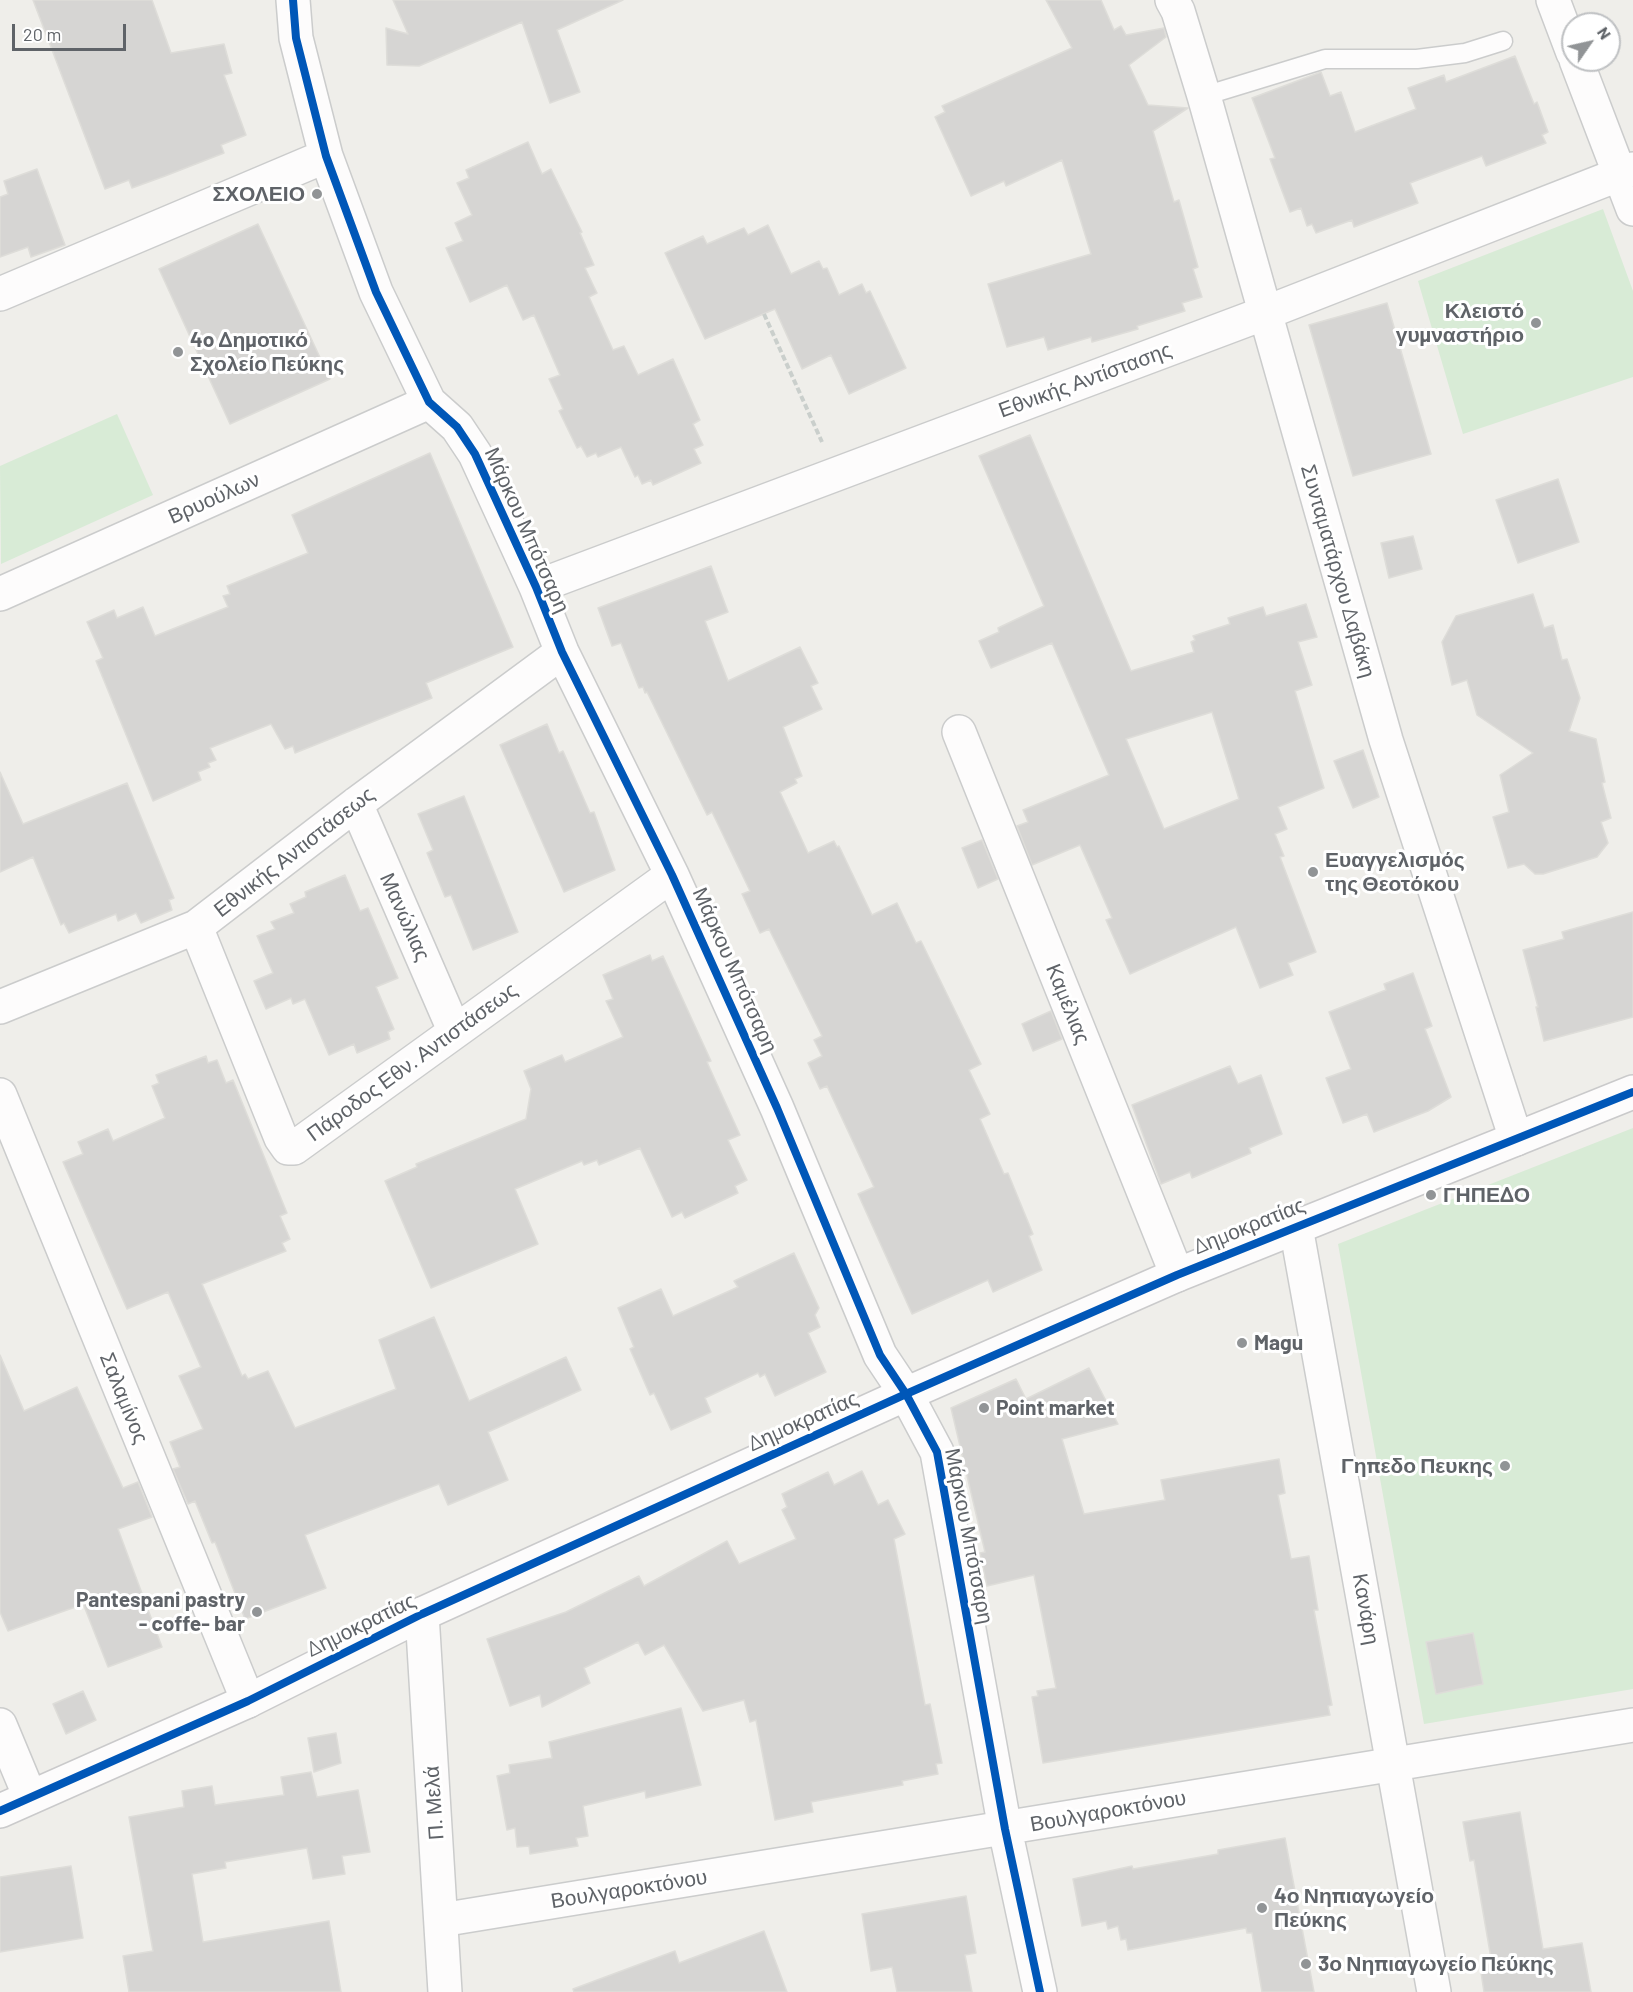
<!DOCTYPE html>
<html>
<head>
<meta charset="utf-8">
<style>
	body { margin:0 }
	#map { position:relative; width:1633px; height:1992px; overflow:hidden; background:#efeeea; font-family:Barlow,sans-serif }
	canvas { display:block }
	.north { position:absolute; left:1561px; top:12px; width:60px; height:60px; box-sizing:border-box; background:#fff; border:2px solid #bfc1c3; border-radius:50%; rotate:56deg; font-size:16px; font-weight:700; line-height:24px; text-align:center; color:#5f6368 }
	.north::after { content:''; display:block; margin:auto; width:21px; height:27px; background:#919496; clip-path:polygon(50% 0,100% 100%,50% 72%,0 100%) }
	.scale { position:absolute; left:12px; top:24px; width:114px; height:27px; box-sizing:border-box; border:3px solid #5f6368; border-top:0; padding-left:8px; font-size:18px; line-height:21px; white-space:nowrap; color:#5f6368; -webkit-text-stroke:4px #fff; paint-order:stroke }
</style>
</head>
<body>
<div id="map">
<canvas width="1633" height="1992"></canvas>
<div class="north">N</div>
<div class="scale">20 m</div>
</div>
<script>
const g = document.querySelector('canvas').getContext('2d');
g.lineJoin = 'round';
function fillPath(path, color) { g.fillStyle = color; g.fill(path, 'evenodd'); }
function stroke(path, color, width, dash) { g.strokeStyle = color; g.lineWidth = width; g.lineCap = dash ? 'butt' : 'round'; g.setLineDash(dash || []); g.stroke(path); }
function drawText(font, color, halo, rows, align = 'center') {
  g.font = font + ' Barlow,sans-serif'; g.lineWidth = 6; g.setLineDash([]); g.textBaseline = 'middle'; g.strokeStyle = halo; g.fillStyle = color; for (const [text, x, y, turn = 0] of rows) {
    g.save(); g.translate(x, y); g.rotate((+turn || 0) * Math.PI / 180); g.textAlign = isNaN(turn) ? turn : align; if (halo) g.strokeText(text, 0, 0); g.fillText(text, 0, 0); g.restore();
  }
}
fillPath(new Path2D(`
	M1603,209L1633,291V377L1463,434L1418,281Z
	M117,414L153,495L1,564L0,466Z
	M1633,1128V1689L1424,1724L1338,1244Z`), '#d8ebd6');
const building = new Path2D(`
	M33,0H152L171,53L224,44L232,73L224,75L246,135L221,145L224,153L165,176L132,188L129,180L105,189Z
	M393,0H623L557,30L580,92L550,103L522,22L419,66L387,65L386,28L408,34Z
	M1046,0H1101L1114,30L1121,26L1126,35L1164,28L1166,37L1129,65L1148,105L1188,108L1153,131L1174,202L1179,200L1198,267L1193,269L1202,297L1182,303L1185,311L1137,326L1138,329L1092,342L1091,337L1048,350L1044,337L1007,347L988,284L1091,254L1062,160L1006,186L1004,181L971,196L935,117L945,112L942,106L1072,48Z
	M1515,56L1534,104L1537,102L1548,132L1542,135L1546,143L1486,166L1482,156L1410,183L1418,203L1354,227L1352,220L1316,233L1312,224L1307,226L1301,208L1290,212L1270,159L1275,158L1252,98L1321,72L1330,96L1341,92L1355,132L1416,109L1408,88L1444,75L1446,82Z
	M528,142L542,174L551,169L582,232L580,233L594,265L585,268L597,293L589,297L613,350L624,346L638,375L673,359L700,420L693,424L703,445L694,449L701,463L653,485L651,480L642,484L638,475L635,477L621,447L598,457L596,453L587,457L581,446L577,448L559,411L563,409L549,379L560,375L534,315L523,320L507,285L470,302L446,248L463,241L455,223L472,215L457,183L469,178L466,170Z
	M37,169L65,245L31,257L28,247L0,257V197L8,194L4,181Z
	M258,224L330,379L230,424L159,269Z
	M768,225L791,274L819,261L823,269L827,268L839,295L862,284L866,293L870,291L906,368L849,394L831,355L802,369L775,309L705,339L665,253L703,236L707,244L744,228L748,235Z
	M1387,303L1431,454L1353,476L1309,325Z
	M1030,435L1131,671L1194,652L1191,642L1195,640L1193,636L1230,624L1228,618L1263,607L1266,616L1306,604L1317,637L1298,642L1312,685L1295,691L1324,788L1278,807L1287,829L1275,834L1284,856L1280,857L1316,952L1288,963L1293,975L1260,988L1236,927L1130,974L1106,920L1112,918L1080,845L1032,865L1017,826L1028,822L1023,810L1109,775L1052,643L991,668L979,641L999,632L998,628L1044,606L979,456ZM1212,712L1239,799L1164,829L1126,739Z
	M430,453L513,647L426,683L432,698L295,753L293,746L285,749L271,724L210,748L216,760L208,763L210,767L198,772L201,780L153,801L96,661L103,658L87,622L114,610L117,618L143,607L155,636L228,607L223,596L230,594L227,586L308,553L292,515Z
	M1558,479L1579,542L1518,563L1496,500Z
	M1413,536L1422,569L1389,578L1381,543Z
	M711,566L728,612L705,621L728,681L800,647L818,683L811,686L822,709L783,727L802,776L795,779L797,783L780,792L808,853L834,841L837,847L839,846L872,915L897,903L916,943L921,941L981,1064L969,1070L990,1114L980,1119L1004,1174L1008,1173L1033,1234L1029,1236L1042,1270L993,1292L988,1280L912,1314L858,1194L874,1187L827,1086L820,1089L808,1063L822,1056L814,1040L822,1036L769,929L760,933L742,894L750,891L712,812L707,815L647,692L645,693L643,687L639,688L621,643L612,646L598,608Z
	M1533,594L1544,628L1553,625L1562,660L1567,659L1580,698L1569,731L1596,739L1605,782L1602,783L1611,818L1601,822L1608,843L1597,857L1543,874H1535L1524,864L1508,868L1493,817L1509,812L1500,775L1533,753L1477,715L1467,680L1452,685L1442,642L1456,616Z
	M547,724L559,753L563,751L590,813L594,812L615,870L564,892L500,745Z
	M1363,750L1379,797L1353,808L1334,761Z
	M0,772L23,824L127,783L174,898L169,900L172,910L141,923L136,913L118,921L116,914L69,933L64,923L61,925L33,857L0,872Z
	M464,796L518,932L473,950L451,895L445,897L427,853L433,850L418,814Z
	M982,840L998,879L978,888L962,848Z
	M345,875L360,911L368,908L398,978L376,987L394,1029L388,1032L390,1039L357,1053L354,1044L329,1055L305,999L293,1004L291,998L266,1009L254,981L273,973L257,936L275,929L271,922L294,913L290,904L306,897L305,892Z
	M1633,912V1017L1544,1041L1536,1007H1538L1523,950L1564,939L1562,932Z
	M650,955L652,961L663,956L711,1061L707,1062L740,1135L728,1140L747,1180L735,1186L738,1193L685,1218L682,1212L672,1217L640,1148L599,1165L597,1160L584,1165L582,1161L515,1189L538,1244L431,1288L385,1181L417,1167L416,1164L526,1119L531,1089L524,1071L562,1055L565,1062L623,1037L606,1001L613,999L603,975Z
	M1413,973L1432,1026L1425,1029L1451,1097L1428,1111L1374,1132L1367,1114L1343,1123L1326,1078L1351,1069L1329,1012L1386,990L1384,984Z
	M1051,1011L1062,1039L1033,1051L1022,1024Z
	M206,1056L208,1063L217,1060L226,1083L233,1080L287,1213L280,1216L290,1239L282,1243L286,1251L202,1284L242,1376L245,1374L248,1379L268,1371L295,1428L396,1389L379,1340L434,1317L469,1401L566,1357L581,1390L488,1432L508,1480L448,1505L439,1484L305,1535L326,1588L245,1619L215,1542L212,1543L195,1501L188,1504L173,1469L180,1467L170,1442L203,1429L179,1376L201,1367L168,1292L127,1309L63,1162L83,1154L78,1142L108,1129L113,1141L165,1118L152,1086L159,1083L156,1075Z
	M1230,1066L1238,1084L1261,1075L1282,1134L1249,1148L1251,1153L1192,1178L1190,1172L1161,1184L1132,1105Z
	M794,1253L819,1308L815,1315L820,1327L808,1333L826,1372L775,1396L765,1374L760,1377L758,1373L705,1398L711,1412L671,1430L654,1393L650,1395L630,1349L634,1347L618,1308L661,1289L673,1316L727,1292L738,1287L734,1281Z
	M0,1355L24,1411L77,1387L123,1488L138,1482L152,1517L118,1529L162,1647L108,1667L84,1606L81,1605L8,1631L0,1612Z
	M1089,1368L1118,1424L1062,1439L1084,1514L1165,1500L1161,1480L1279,1459L1285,1493L1278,1495L1291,1559L1309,1556L1318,1610H1314L1332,1705L1328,1706L1330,1715L1043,1763L1032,1697L1038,1696L1037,1691L1056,1688L1034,1575L987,1586L980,1553L985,1552L951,1408L1016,1379L1026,1399Z
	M862,1471L878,1505L888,1500L905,1534L894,1539L925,1705L930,1704L942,1763L936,1764L938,1774L902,1781L903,1785L811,1802L813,1812L775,1820L756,1720L750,1722L744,1700L703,1711L664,1645L645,1655L638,1642L584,1668L590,1683L542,1707L540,1695L510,1706L487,1639L566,1612L639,1576L644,1586L727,1541L739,1564L796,1539L782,1510L787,1507L782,1494L828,1472L834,1485Z
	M1473,1633L1483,1684L1436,1694L1426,1642Z
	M83,1691L96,1720L66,1734L53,1704Z
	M681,1708L701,1785L646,1798L645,1791L583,1806L588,1836L576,1838L578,1846L530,1854L529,1846L517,1847L515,1828L507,1830L497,1776L510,1773L509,1765L552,1758L549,1742Z
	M336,1733L341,1763L314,1772L308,1738Z
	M311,1772L317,1797L358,1790L370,1852L342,1856L345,1874L313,1879L307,1848L225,1862L226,1868L192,1874L203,1942L329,1921L341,1992H129L123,1956L153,1951L129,1817L184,1807L182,1791L212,1786L215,1805L284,1795L281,1777Z
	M1520,1812L1543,1949L1582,1943L1591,1992H1484L1480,1966L1492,1964L1474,1860L1470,1861L1463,1822Z
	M1285,1838L1314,1992H1262L1252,1933H1247L1246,1928L1128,1950L1126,1939L1121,1940L1118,1926L1108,1929L1106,1921L1082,1926L1073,1879L1132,1866L1133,1869L1218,1854V1850Z
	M71,1866L83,1938L0,1952V1877Z
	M966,1896L976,1953L965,1955L972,1992H897L892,1967L871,1971L862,1914Z
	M764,1931L787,1992H574L573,1989L675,1951L679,1963Z`);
fillPath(building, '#d6d5d3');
stroke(building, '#deddd9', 1.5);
const lane = new Path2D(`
	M1204,96L1325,59H1417L1465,53L1503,41`);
const street = new Path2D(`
	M293,0L296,38L326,156L376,292L429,402L457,427L475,454L536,587L562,652L672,875L777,1108L880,1355L906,1394L937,1452L1005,1829L1040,1992
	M1172,0L1178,11L1204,96L1386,740L1516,1139
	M1553,0L1573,53
	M1576,60L1633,209
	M0,294L326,156
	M536,587L1265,313L1633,169
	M0,594L429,402
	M959,732L1177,1275
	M356,804L454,1030
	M196,927L281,1138L288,1148H294L672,875
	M0,1007L196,927L356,804L562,652
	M0,1095L248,1701
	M1296,1227L1434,1992
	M422,1614L445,1992
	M0,1725L30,1797
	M441,1920L1633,1725`);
const secondary = new Path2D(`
	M0,1811L248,1701L422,1614L906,1394L1177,1275L1633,1092`);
stroke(lane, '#cbcccc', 21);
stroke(street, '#cbcccc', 36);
stroke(secondary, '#cacacb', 36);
stroke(new Path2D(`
	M764,314L822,442`), '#cacfcc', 4, [6, 3]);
stroke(lane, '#fdfcfc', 18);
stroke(street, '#fdfcfc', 33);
stroke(secondary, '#fdfcfc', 33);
stroke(new Path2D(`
	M293,0L296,38L326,156L376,292L429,402L457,427L475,454L536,587L562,652L672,875L777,1108L880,1355L906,1394L937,1452L1005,1829L1040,1992
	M0,1811L248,1701L422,1614L906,1394L1177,1275L1633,1092`), '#0057b8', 8);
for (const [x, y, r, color] of [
	[317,194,6,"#919496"],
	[1536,323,6,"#919496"],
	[178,352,6,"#919496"],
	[1313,872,6,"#919496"],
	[1431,1195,6,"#919496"],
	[1242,1343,6,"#919496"],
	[984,1408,6,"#919496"],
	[1505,1466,6,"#919496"],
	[257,1612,6,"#919496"],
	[1262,1908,6,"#919496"],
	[1306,1964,6,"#919496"]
]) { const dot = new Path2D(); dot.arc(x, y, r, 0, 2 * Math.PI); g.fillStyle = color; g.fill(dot); stroke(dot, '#fff', 2); }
drawText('bold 21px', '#5f6368', '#fff', [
	["ΣΧΟΛΕΙΟ",305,194,"right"],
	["Κλειστό",1524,311,"right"],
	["γυμναστήριο",1524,335,"right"],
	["4o Δημοτικό",190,340],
	["Σχολείο Πεύκης",190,364],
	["Ευαγγελισμός",1325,860],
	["της Θεοτόκου",1325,884],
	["ΓΗΠΕΔΟ",1443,1195],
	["Magu",1254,1343],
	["Point market",996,1408],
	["Γηπεδο Πευκης",1493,1466,"right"],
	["Pantespani pastry",245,1600,"right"],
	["- coffe- bar",245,1624,"right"],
	["4ο Νηπιαγωγείο",1274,1896],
	["Πεύκης",1274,1920],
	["3ο Νηπιαγωγείο Πεύκης",1318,1964]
], 'left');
drawText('21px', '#5f6368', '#fff', [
	["Εθνικής Αντίστασης",1085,380,-20],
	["Βρυούλων",214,498,-24],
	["Μάρκου Μπότσαρη",527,530,66],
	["Συνταματάρχου Δαβάκη",1338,571,74],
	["Εθνικής Αντιστάσεως",294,852,-38],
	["Μανώλιας",405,917,66],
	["Μάρκου Μπότσαρη",735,970,66],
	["Καμέλιας",1068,1004,68],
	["Πάροδος Εθν. Αντιστάσεως",412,1062,-36],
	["Δημοκρατίας",1249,1226,-22],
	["Σαλαμίνος",124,1398,68],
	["Δημοκρατίας",803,1421,-24],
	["Μάρκου Μπότσαρη",969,1536,79],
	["Κανάρη",1366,1609,80],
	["Δημοκρατίας",361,1625,-26],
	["Π. Μελά",434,1803,-94],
	["Βουλγαροκτόνου",1108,1811,-10],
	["Βουλγαροκτόνου",629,1889,-9]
]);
</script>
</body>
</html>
